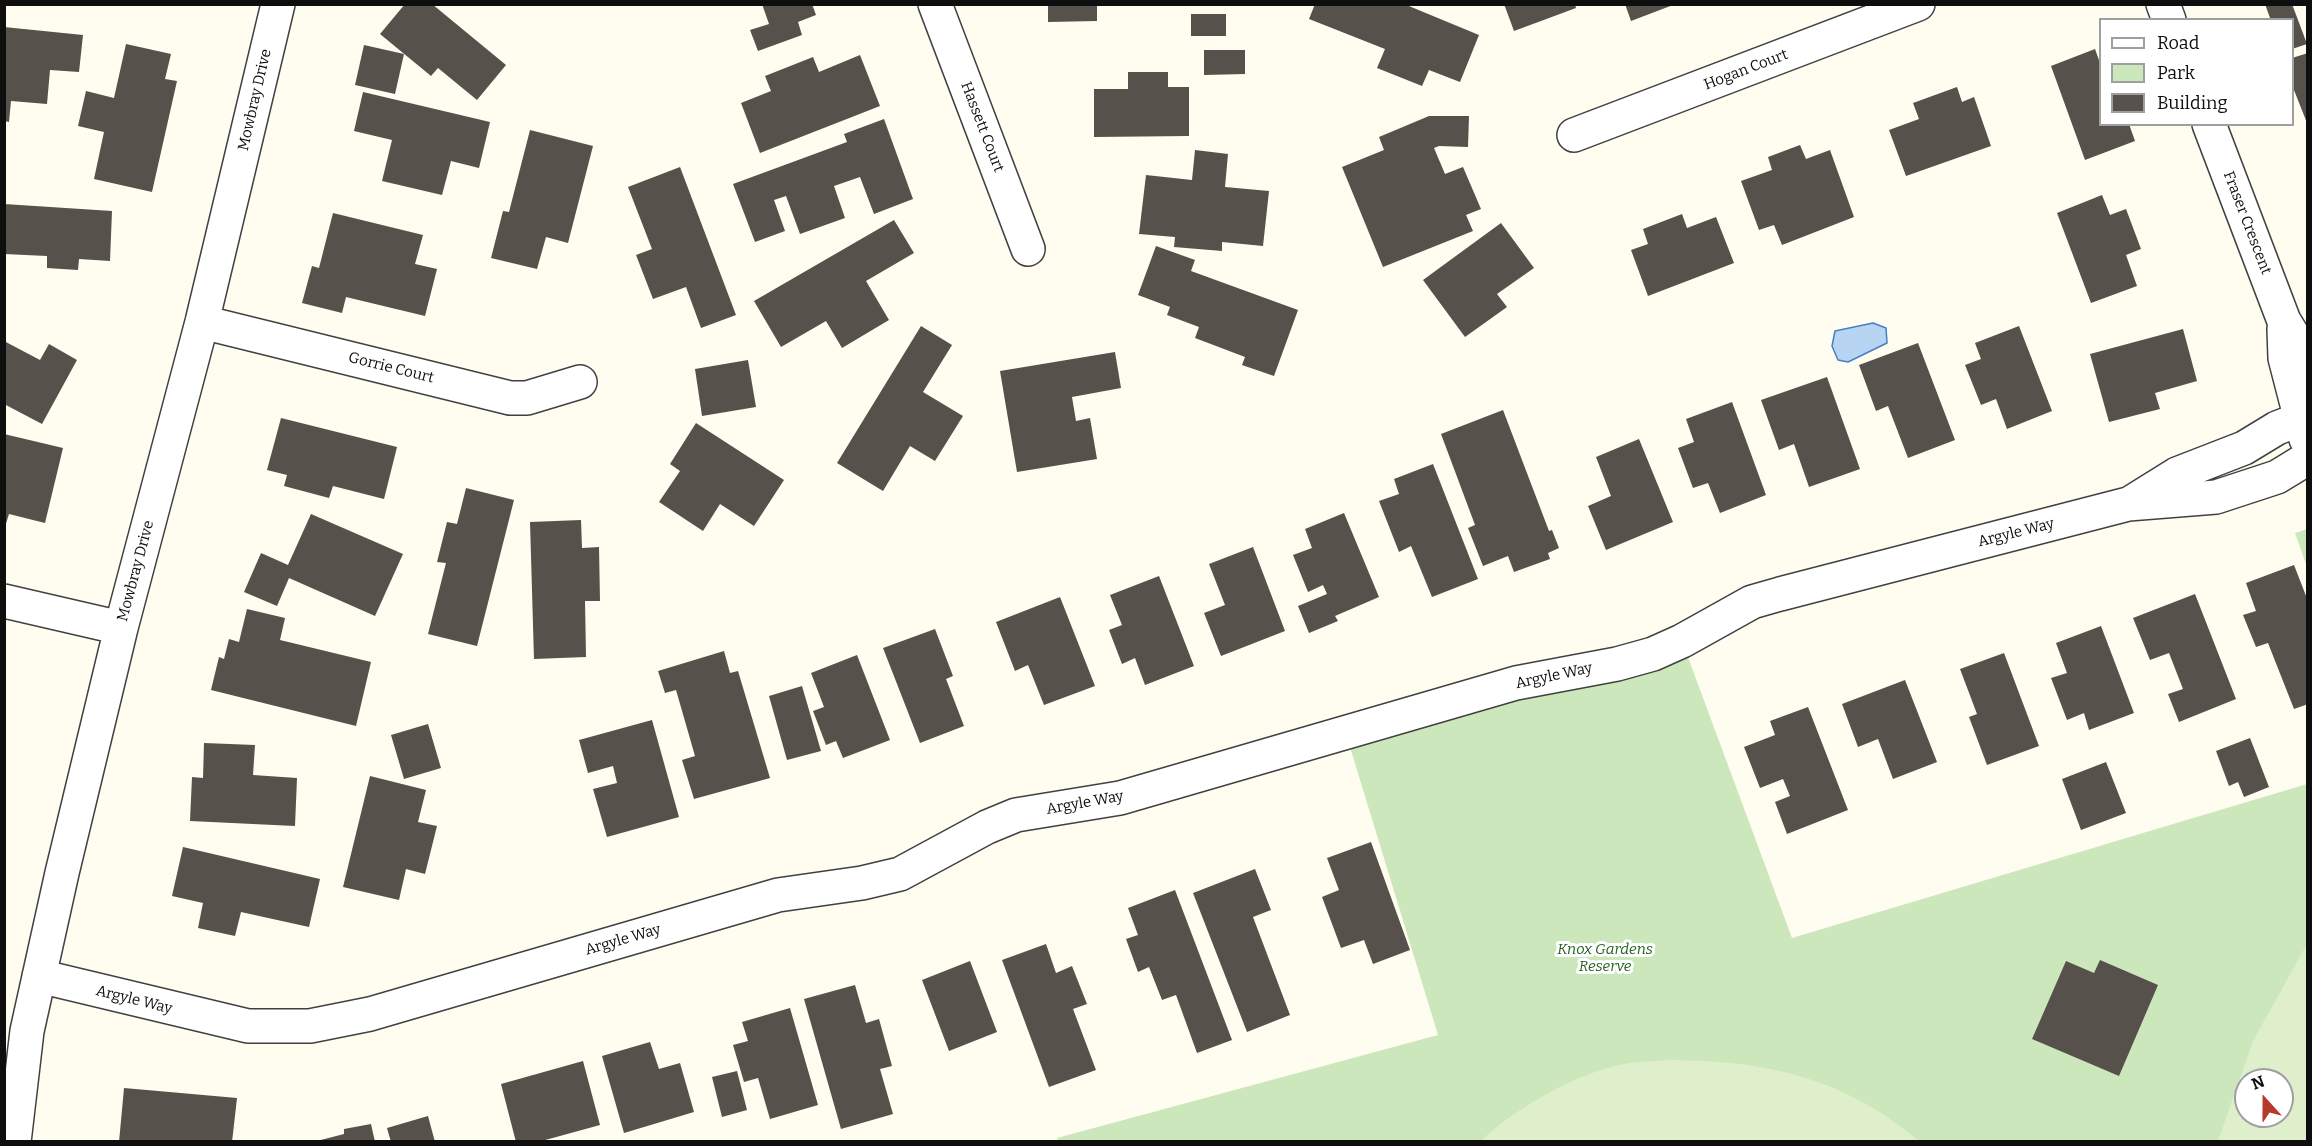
<!DOCTYPE html>
<html>
<head>
<meta charset="utf-8">
<style>
	body { margin:0 }
	#map { position:relative; width:2312px; height:1146px; overflow:hidden; background:#fefdf0; font-family:Bitter,serif }
	canvas { display:block }
	.frame { position:absolute; inset:0; border:6px solid #0e0e0e; pointer-events:none }
	.legend { position:absolute; left:2099px; top:18px; width:195px; height:108px; box-sizing:border-box; background:#fff; border:2px solid #9f9f9f; margin:0; padding:8px 10px; list-style:none; font-size:18px; color:#0e0e0e }
	.legend li { display:flex; align-items:center; gap:12px; height:30px }
	.legend b { width:30px; border:2px solid #9f9f9f }
	.north { position:absolute; left:2234px; top:1068px; width:60px; height:60px; box-sizing:border-box; background:#fff; border:2px solid #9f9f9f; border-radius:50%; rotate:339deg; font-size:16px; font-weight:700; line-height:24px; text-align:center; color:#0e0e0e }
	.north::after { content:''; display:block; margin:auto; width:21px; height:27px; background:#b7382d; clip-path:polygon(50% 0,100% 100%,50% 72%,0 100%) }
</style>
</head>
<body>
<div id="map">
<canvas width="2312" height="1146"></canvas>
<div class="frame"></div>
<ul class="legend">
<li><b style="height:8px;background:#fff"></b>Road</li>
<li><b style="height:16px;background:#cce7bb"></b>Park</li>
<li><b style="height:16px;background:#56514b"></b>Building</li>
</ul>
<div class="north">N</div>
</div>
<script>
const g = document.querySelector('canvas').getContext('2d');
g.lineJoin = 'round';
function fillPath(path, color) { g.fillStyle = color; g.fill(path, 'evenodd'); }
function stroke(path, color, width, dash) { g.strokeStyle = color; g.lineWidth = width; g.lineCap = dash ? 'butt' : 'round'; g.setLineDash(dash || []); g.stroke(path); }
function drawText(font, color, halo, rows, align = 'center') {
  g.font = font + ' Bitter,serif'; g.lineWidth = 6; g.setLineDash([]); g.textBaseline = 'middle'; g.strokeStyle = halo; g.fillStyle = color; for (const [text, x, y, turn = 0] of rows) {
    g.save(); g.translate(x, y); g.rotate((+turn || 0) * Math.PI / 180); g.textAlign = isNaN(turn) ? turn : align; if (halo) g.strokeText(text, 0, 0); g.fillText(text, 0, 0); g.restore();
  }
}
fillPath(new Path2D(`
	M2307,529H2308L2307,567L2295,533Z
	M1682,641L1792,938L2307,784V1141L1058,1142L1057,1138L1438,1035L1346,734ZM2246,1080H2282V1116H2246Z`), '#cce7bb');
fillPath(new Path2D(`
	M2307,944V1141H2218L2253,1041ZM2246,1080H2282V1116H2246Z
	M1672,1060C1768,1061 1844,1078 1919,1141H1481C1516,1107 1582,1070 1630,1063C1644,1061 1658,1061 1672,1060Z`), '#dfefcc');
const water = new Path2D(`
	M1873,323L1886,328L1887,343L1848,362L1838,360L1832,346L1835,331Z`);
fillPath(water, '#b7d5f3');
stroke(water, '#4281c6', 1.5);
fillPath(new Path2D(`
	M405,4H432L506,65L477,100L438,68L431,76L380,34Z
	M762,4H812L816,15L798,22L802,35L758,51L750,30L769,24Z
	M1048,4H1097V21L1048,22Z
	M1315,4H1404L1479,35L1460,82L1429,70L1422,86L1377,68L1385,49L1309,19Z
	M1504,4H1575L1576,8L1514,31Z
	M1625,4H1673V5L1631,21Z
	M2265,4H2292L2307,44L2292,49V20H2266L2270,18Z
	M1191,14H1226V36H1191Z
	M4,27L83,35L79,72L50,70L47,104L11,101L9,122L4,121Z
	M126,44L171,54L165,79L177,81L152,192L94,179L104,132L78,126L86,91L114,98Z
	M364,45L404,54L395,94L355,85Z
	M2095,49L2100,63V124H2129L2135,141L2085,160L2051,66Z
	M1204,50H1245V74L1204,75Z
	M2308,53V123H2307L2292,85V58Z
	M860,55L880,106L760,153L741,103L771,91L765,76L813,57L819,72Z
	M1128,72H1168V87H1189V136L1094,137V89H1128Z
	M1957,87L1962,102L1974,97L1991,146L1906,176L1889,130L1919,119L1913,103Z
	M363,92L490,122L479,168L451,161L442,195L382,181L392,140L354,131Z
	M1429,116H1469L1468,147L1439,146L1434,148L1445,174L1463,167L1481,209L1466,215L1473,231L1383,267L1342,167L1384,150L1379,137Z
	M884,119L913,199L874,214L860,177L834,186L845,218L800,234L786,196L774,200L785,231L755,242L733,184L847,142L844,134Z
	M530,130L593,146L568,243L546,237L537,269L491,258L503,211L509,212Z
	M1800,145L1806,159L1830,150L1854,217L1782,245L1774,225L1759,230L1741,181L1772,170L1768,157Z
	M1195,150L1228,154L1225,187L1269,191L1263,246L1222,242V251L1174,247L1175,237L1139,234L1146,175L1192,180Z
	M680,167L736,315L701,328L686,287L653,299L636,255L652,249L628,187Z
	M2102,195L2110,215L2126,209L2141,249L2126,255L2137,286L2091,303L2057,213Z
	M4,204L112,211L110,261L79,259L78,270L47,268V256L4,254Z
	M333,213L423,235L415,264L437,269L425,316L346,297L342,313L302,303L312,266L319,268Z
	M1682,214L1687,228L1716,217L1734,263L1648,296L1631,250L1648,244L1643,229Z
	M894,220L914,253L866,281L889,320L842,348L826,321L781,347L754,301Z
	M1501,223L1534,268L1497,294L1507,307L1465,337L1423,280Z
	M1156,246L1195,260L1191,271L1298,310L1274,376L1242,365L1245,357L1195,338L1199,327L1167,315L1170,307L1138,295Z
	M921,326L952,345L923,392L963,416L935,461L910,446L883,491L837,463Z
	M2019,326L2052,411L2007,429L1996,399L1981,405L1965,365L1981,359L1975,343Z
	M2183,329L2197,381L2155,393L2160,409L2109,422L2090,354Z
	M4,341L40,360L49,344L77,360L42,424L4,404Z
	M1918,343L1955,440L1908,458L1888,406L1876,411L1859,365Z
	M1115,352L1121,388L1072,397L1076,421L1090,418L1097,459L1017,472L1000,371Z
	M748,360L756,407L702,416L695,369Z
	M1827,377L1860,469L1809,487L1794,444L1779,450L1761,400Z
	M1732,402L1766,495L1720,513L1708,483L1693,488L1678,448L1694,442L1686,419Z
	M1503,410L1549,531L1552,530L1559,548L1548,553L1550,559L1514,572L1508,556L1483,566L1468,528L1475,525L1441,434Z
	M281,418L397,447L384,499L333,486L329,498L284,486L287,475L267,470Z
	M696,423L784,480L754,526L720,504L703,531L659,502L680,471L670,464Z
	M4,434L63,448L45,523L9,514L4,530Z
	M1639,439L1673,522L1606,550L1588,506L1611,496L1596,457Z
	M1433,464L1478,579L1432,597L1411,546L1399,552L1379,501L1399,494L1394,479Z
	M466,488L514,500L477,646L428,634L446,563L437,562L447,522L457,524Z
	M1344,513L1379,597L1335,616L1338,621L1309,633L1298,606L1327,594L1323,585L1308,592L1293,555L1312,548L1305,529Z
	M311,514L403,554L375,616L289,578L277,606L244,592L261,553L288,565Z
	M581,520L582,548L599,547L600,601H585L586,657L534,659L530,522Z
	M1253,547L1285,631L1221,656L1204,613L1225,605L1209,564Z
	M2294,565L2308,601V704L2294,709L2268,643L2256,647L2243,615L2256,611L2246,583Z
	M1159,576L1194,666L1145,685L1135,658L1122,664L1109,630L1122,625L1110,595Z
	M2195,594L2236,699L2179,722L2168,694L2183,689L2169,653L2150,660L2133,618Z
	M1060,597L1095,686L1044,705L1028,665L1015,671L996,622Z
	M247,609L285,618L280,640L371,662L356,726L211,690L219,657L224,659L229,639L239,642Z
	M2101,626L2134,713L2089,730L2084,713L2067,720L2051,678L2067,673L2056,643Z
	M935,629L953,676L946,679L964,726L920,743L883,648Z
	M724,651L730,673L738,671L770,778L694,799L682,760L695,756L676,690L665,693L658,671Z
	M2004,653L2039,746L1987,765L1969,717L1977,714L1960,669Z
	M857,655L890,740L843,758L836,741L826,745L813,711L824,707L811,673Z
	M1905,680L1937,762L1893,779L1878,739L1858,747L1842,704Z
	M802,686L821,751L787,760L769,696Z
	M1808,707L1848,810L1787,834L1775,802L1790,796L1783,779L1760,788L1744,747L1775,735L1770,721Z
	M652,720L679,817L607,837L593,789L617,783L613,766L588,773L579,740Z
	M428,724L441,768L404,779L391,735Z
	M2250,738L2269,787L2244,797L2238,782L2229,786L2216,751Z
	M204,743L255,745L253,775L297,778L295,826L190,821L192,777L203,778Z
	M2106,762L2126,813L2081,830L2062,779Z
	M370,776L426,790L418,822L437,826L425,874L406,869L399,900L343,887Z
	M1371,842L1410,950L1373,964L1364,940L1341,948L1322,897L1339,890L1327,858Z
	M183,847L320,879L309,927L241,912L235,936L198,928L203,903L172,896Z
	M1255,869L1271,910L1253,917L1290,1015L1247,1032L1193,893Z
	M1175,890L1232,1040L1197,1053L1176,995L1162,1000L1149,967L1138,972L1126,939L1138,935L1128,908Z
	M1046,944L1056,973L1072,966L1087,1004L1073,1009L1096,1070L1049,1087L1002,960Z
	M2100,960L2158,985L2119,1076L2032,1039L2066,961L2094,973Z
	M970,961L997,1032L949,1051L922,980Z
	M855,985L866,1023L879,1019L892,1066L880,1069L893,1114L841,1129L804,999Z
	M790,1008L818,1105L770,1119L758,1078L744,1082L733,1045L748,1041L742,1022Z
	M650,1042L659,1069L680,1063L694,1112L624,1133L602,1056Z
	M583,1061L600,1125L538,1142H516L501,1084Z
	M737,1071L747,1110L722,1117L712,1077Z
	M124,1088L237,1098L232,1142H119Z
	M428,1116L435,1142H391L387,1128Z
	M371,1124L375,1142H313L344,1134V1129Z`), '#56514b');
const minor = new Path2D(`
	M935,4L1028,249
	M2163,4L2169,20
	M2209,124L2284,321L2308,360
	M1574,135L1918,4
	M202,322L510,398H527L580,382
	M2284,329L2285,358L2306,439
	M2132,502L2177,474L2244,448L2277,428L2308,416
	M4,601L121,628
	M39,976L248,1026H310L370,1014L778,895L862,883L900,874L987,827L1016,815L1120,798L1516,683L1617,664L1653,654L1682,641L1752,602L1780,594L2128,504L2216,497L2277,477L2308,458
	M14,1142L27,1031L62,873L121,628L202,322L278,4`);
stroke(minor, '#414141', 36);
stroke(minor, '#fff', 33);
drawText('15px', '#0e0e0e', '#fff', [
	["Hogan Court",1746,70,-21],
	["Mowbray Drive",255,100,-77],
	["Hassett Court",982,127,69],
	["Fraser Crescent",2247,223,69],
	["Gorrie Court",391,368,14],
	["Argyle Way",2016,533,-14],
	["Mowbray Drive",136,571,-75],
	["Argyle Way",1554,676,-12],
	["Argyle Way",1085,803,-10],
	["Argyle Way",623,940,-16],
	["Argyle Way",134,1000,14]
]);
drawText('italic 15px', '#276222', '#fff', [
	["Knox Gardens",1605,950],
	["Reserve",1605,967]
]);
</script>
</body>
</html>
